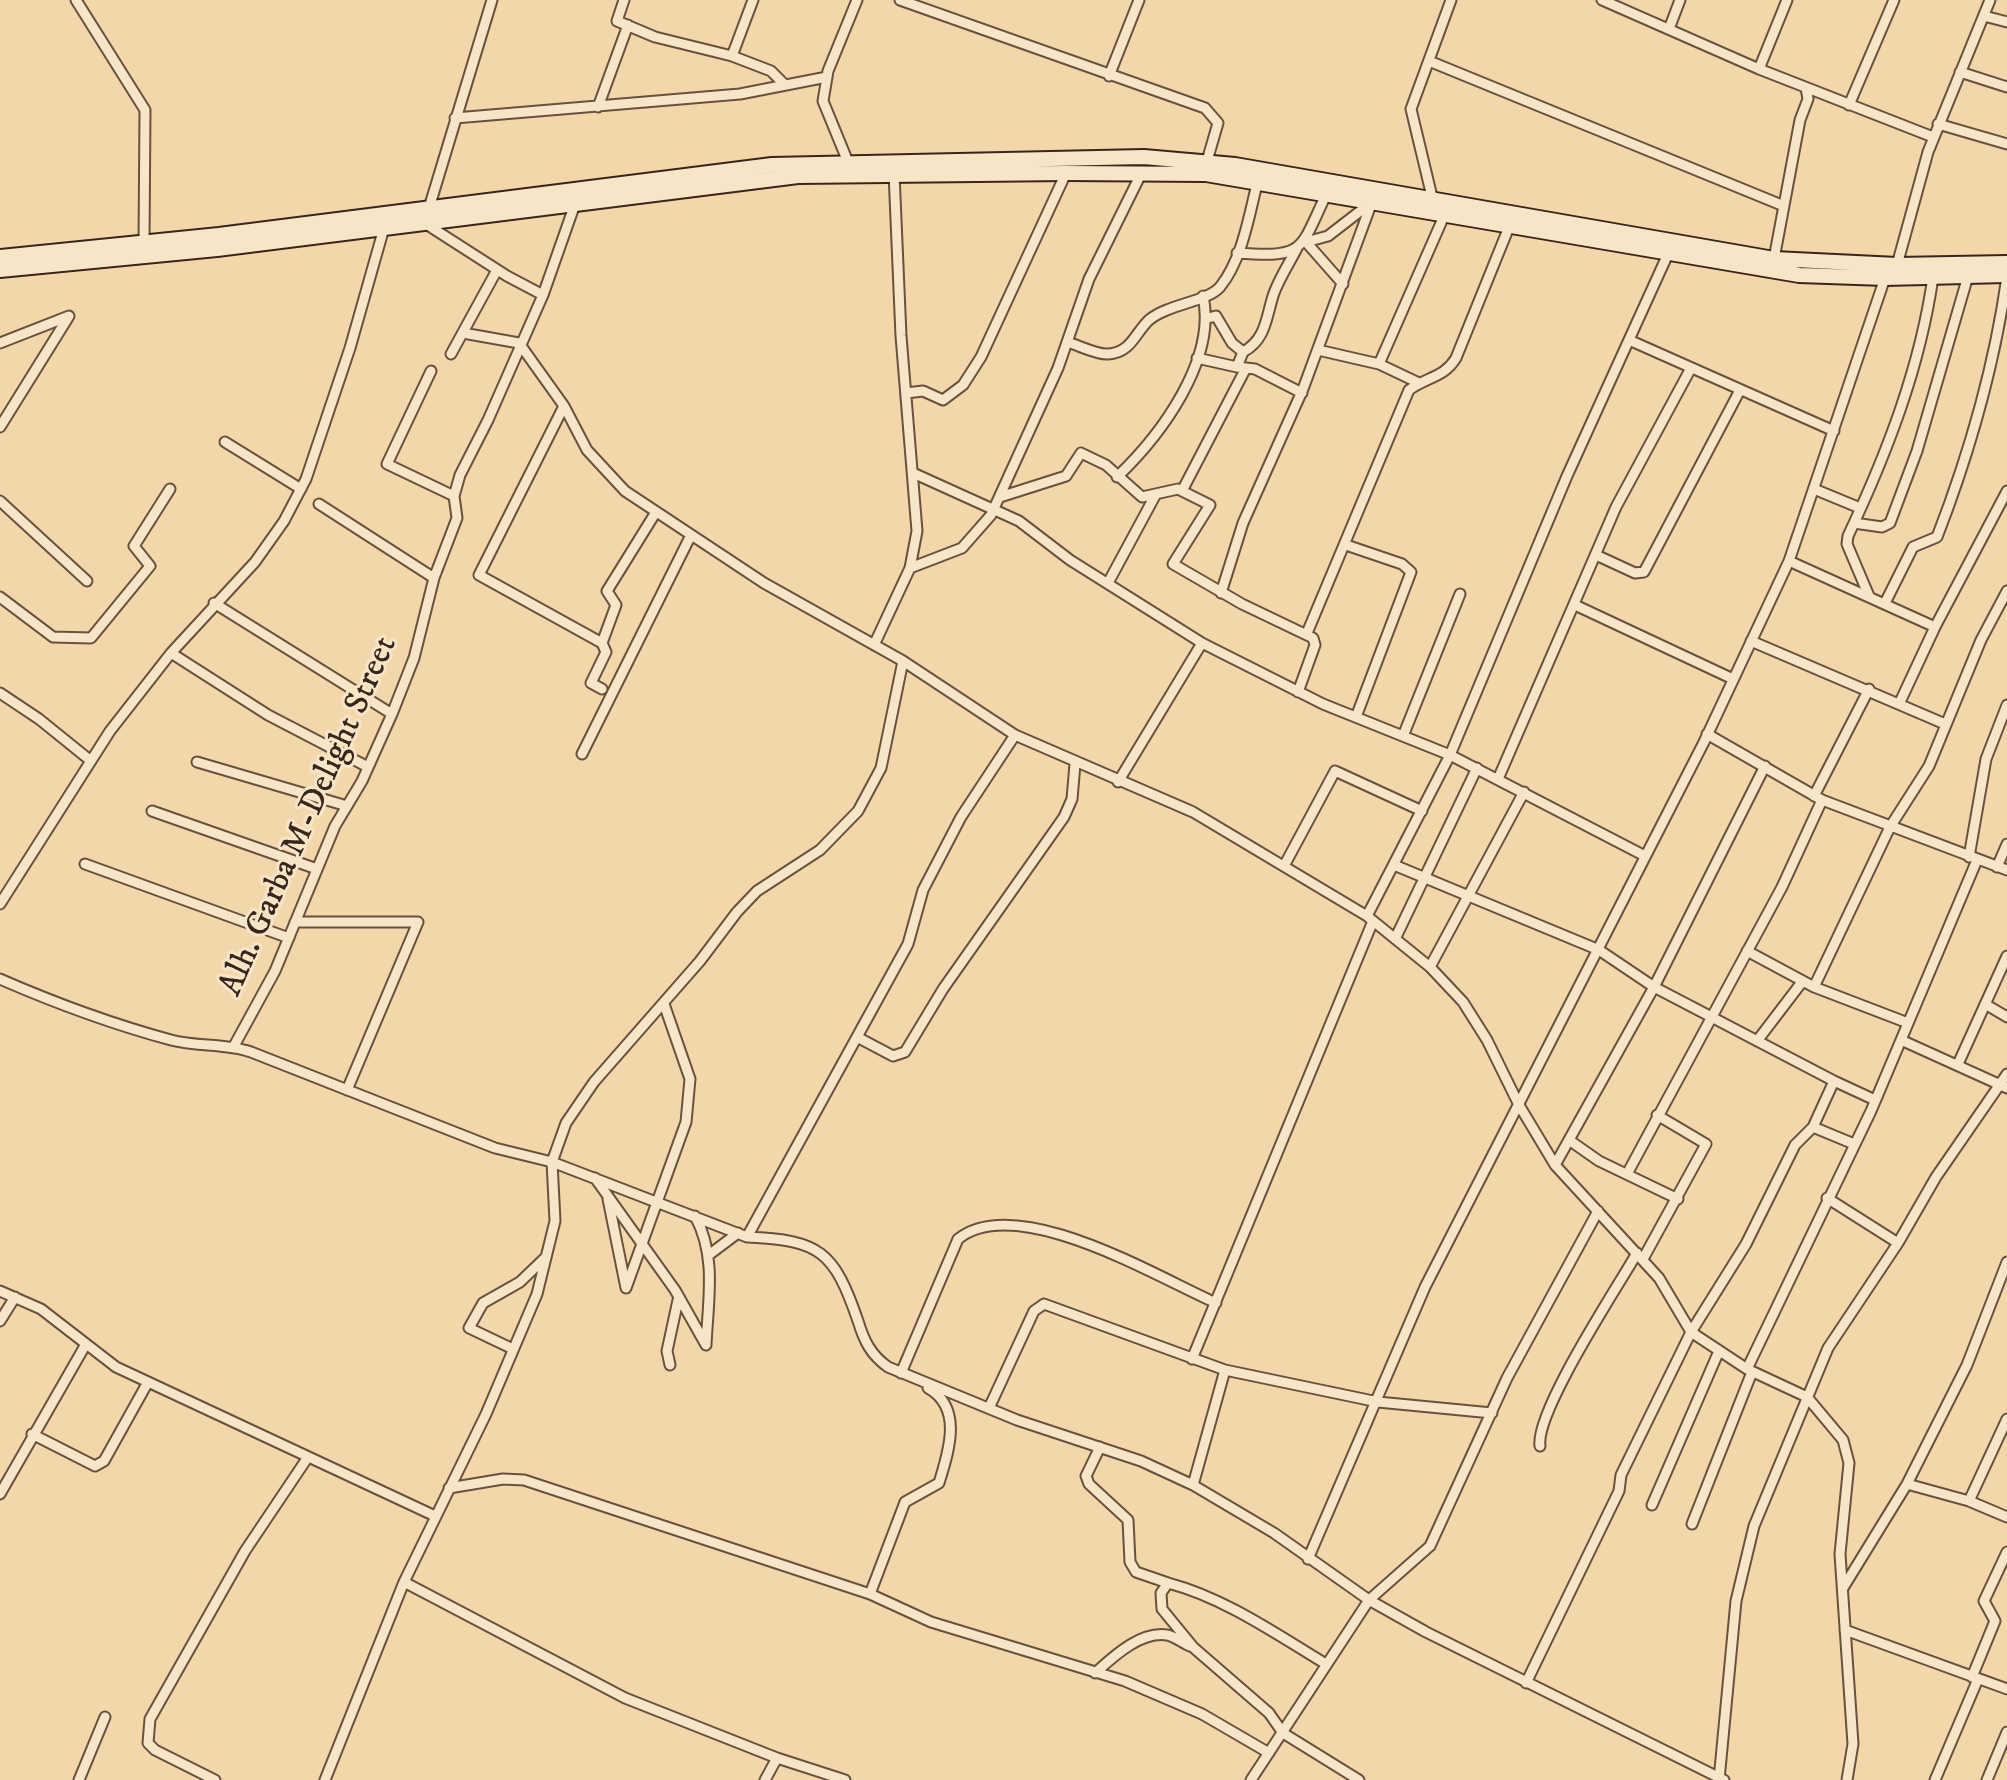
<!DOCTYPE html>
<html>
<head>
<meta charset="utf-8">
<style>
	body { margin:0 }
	canvas { display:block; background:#f3d7aa }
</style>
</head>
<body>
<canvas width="2007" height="1780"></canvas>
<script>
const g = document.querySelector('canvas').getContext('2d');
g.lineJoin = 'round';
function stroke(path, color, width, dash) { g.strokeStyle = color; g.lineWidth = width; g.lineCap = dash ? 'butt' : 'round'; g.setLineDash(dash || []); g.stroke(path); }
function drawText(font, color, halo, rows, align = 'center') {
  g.font = font + ' "IM FELL DW Pica",serif'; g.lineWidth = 6; g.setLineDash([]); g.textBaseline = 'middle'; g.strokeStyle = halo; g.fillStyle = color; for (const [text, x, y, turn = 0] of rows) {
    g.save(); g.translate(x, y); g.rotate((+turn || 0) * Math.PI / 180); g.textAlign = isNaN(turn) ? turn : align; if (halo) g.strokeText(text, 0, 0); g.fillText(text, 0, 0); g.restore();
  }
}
const minor = new Path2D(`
	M76,0L145,110L144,243
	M624,0L617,21L655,37L732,56
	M753,0L732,56L771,71L785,85
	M900,0L1205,108L1218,123L1207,161
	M1602,0L1759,69L1933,137
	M1984,16L2007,22
	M1669,29L1680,0
	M1429,61L1784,206
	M1759,69L1787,0
	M1960,72L2007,87
	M1109,76L1139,0
	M1849,105L1894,0
	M598,107L628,25
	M455,118L740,94L827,77
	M1938,124L2007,144
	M848,162L823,101L828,71L857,0
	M1433,201L1411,109L1451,0
	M429,208L492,0
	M426,224L507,276L543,295
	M1306,242L1328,236L1372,202
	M1306,242L1343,284
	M1237,253C1306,258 1299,251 1326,195
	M1774,259L1800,120L1808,99L1806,88
	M1897,265L1928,152L1990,0
	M1208,318L1216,316L1232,343L1243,352C1267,339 1266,316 1274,293C1280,277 1290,262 1297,248
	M463,333L519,343L564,406L587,450L625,491L764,583L903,661L1015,735L1193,812L1367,916L1430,967L1463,1002L1487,1040L1519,1105L1555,1165L1659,1278L1691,1332L1747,1369L1807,1397L1843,1440L1849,1463L1840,1554L1853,1744L1847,1780
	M1629,340L1834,431
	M1067,342C1078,345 1097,355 1108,354C1131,353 1135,333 1149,320C1168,304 1207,302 1220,287C1242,260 1249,216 1257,184
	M0,343L69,316L0,427
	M1318,350L1379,364L1419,383
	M451,354L497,270
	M1197,358L1237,367L1243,352
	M1379,364L1444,216
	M1237,367L1255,369L1302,393
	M431,371L387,464L454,496
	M906,393L923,391L943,400L963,385L981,357L1066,173
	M564,406L479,575L602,643
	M225,442L301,489
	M913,473L1019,521L1070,560L1202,643L1323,704L1450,755L1645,856
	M1117,477C1161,435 1217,360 1203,296
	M1814,489L1860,508
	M1182,491L1246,368
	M1000,497L1066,476L1081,453L1106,465L1142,497L1178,489L1210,505L1173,564L1242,604L1313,638L1315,645L1298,692
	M0,501L87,581
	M319,504L434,578
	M1854,523L1882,527L1890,523L1917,451L1968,276
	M1346,545L1402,564L1411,572L1356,717
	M1596,555L1635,573L1644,572L1739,392
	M1789,561L1935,627
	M910,568L962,548L991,515L1058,368L1089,279L1141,174
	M1108,583L1156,494
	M1221,593L1243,523L1303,389L1372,202
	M1869,596L1847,544L1848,536C1887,453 1920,368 1933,277
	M0,597L53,637L91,638L150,566L134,546L170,489
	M214,603L392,714
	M1885,603L1913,547L1937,537C1970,452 1994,368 2007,277
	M1575,605L1733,679
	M1307,633L1409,390C1426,377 1444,378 1456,358L1509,227
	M1751,641L1945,724
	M874,645L910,568L917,531L901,336L894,173
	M171,653L268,715L368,767
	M602,689L591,683L606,652L602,643L616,605L607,591L656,512
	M0,693L39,719L91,761
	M1900,702L1935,627L2007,491
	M1707,734L1822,800L2007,870
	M1403,736L1460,594
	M582,754L691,535
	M197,762L347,806
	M1498,779L1616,507L1691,368
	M1118,782L1202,643
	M1814,796L1869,689
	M152,811L317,869
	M1969,857L1986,759L2007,705
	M85,864L289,938
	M1394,865L1599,950L1654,987L1834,1081
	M1284,866L1335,771L1422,811
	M1997,867L2007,844
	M0,904L110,731L171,653L255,562L284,521L306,479L350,348L384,228
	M1367,916L1450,755L1567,476L1668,254
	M295,922H418L347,1090
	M1395,939L1477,768
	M1747,951L1814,987L1908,1023
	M1430,967L1524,792
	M0,979C55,1003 112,1024 171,1040C197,1047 225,1043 251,1052L495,1148L552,1162L747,1237L908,944L923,890L961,817L1015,735
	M1814,987L1890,827L1929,766L1981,640L2007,591
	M1985,1004L2007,1017
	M857,1037L893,1056L905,1052L943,989L1064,817L1072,799L1075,764
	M1901,1040L2007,1088
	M1757,1041L1802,982
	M234,1046L275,971L335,826L362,781L392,714L414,658L434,578L457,518L454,496L460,475L488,420L543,295L575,204
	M1958,1064L2007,956
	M1813,1127L1834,1081L1875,1100
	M1569,1140L1599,1161L1678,1199
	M1555,1165L1654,987L1765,766
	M1627,1174L1782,887L1822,800
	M595,1178L675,1290L706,1345C708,1301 717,1256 695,1216
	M1827,1198L1898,1243
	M608,1199L626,1288L686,1122L690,1079L664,1004
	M747,1237C820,1240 834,1251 858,1321C864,1341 871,1355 888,1367L1017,1420L1141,1461L1193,1485L1274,1533L1369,1600L1426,1632L1724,1780
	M710,1254L738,1233
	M1643,1259L1706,1144L1657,1115
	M0,1291L41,1309L116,1367L435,1516
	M0,1321L15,1297
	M513,1349L469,1328L483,1303L520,1282L546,1257
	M1192,1359L1373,921
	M670,1365L667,1351L678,1300
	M1747,1369L1871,1111L1977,860
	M901,1373L958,1239C1017,1192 1157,1277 1216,1303
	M989,1408L1034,1311L1044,1304L1225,1370L1378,1402L1492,1413
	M32,1434L95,1466L104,1461L148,1382
	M1540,1446C1535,1412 1617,1288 1637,1253
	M1100,1447L1086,1476L1089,1484L1128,1520L1130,1562L1136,1572L1168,1583
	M1907,1484L1969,1501L2007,1517
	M1193,1485L1225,1370
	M449,1488L503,1479L524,1480L870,1594L931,1622L1125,1681L1202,1714L1269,1753
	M0,1494L86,1344
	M1969,1501L2007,1419
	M1652,1505L1719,1351
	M1692,1524L1752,1372
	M1308,1559L1425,1287L1704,742L1789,561L1885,278
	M404,1582L625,1698L777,1758L845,1780
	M1843,1588L1907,1484L1967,1365L2007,1262
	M870,1594L905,1502L939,1483C948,1453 964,1408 928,1388
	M1845,1630L2007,1689
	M1326,1664C1276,1634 1225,1598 1168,1583L1161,1593L1162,1609L1194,1648L1269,1713L1283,1733L1359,1780
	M1095,1673C1113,1657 1140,1631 1167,1635C1174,1636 1183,1643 1190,1646
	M1972,1677L1995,1621L1984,1601L2007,1552
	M1526,1683L1619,1491L1621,1475L1691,1332L1746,1244L1795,1145L1813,1127L1854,1144
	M79,1780L105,1717
	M215,1780L155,1750L148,1743L150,1719L245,1551L308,1457
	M325,1780L404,1582L486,1414L537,1294L555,1221L552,1162L566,1123L594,1082L700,961L737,912L757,891L820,850L858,811L881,768L903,661
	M765,1780L777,1758
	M1251,1780L1369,1600L1430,1546L1507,1378L1598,1211
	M1719,1780L1736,1601L1754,1526L1828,1348L1898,1243L1936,1177L2007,1074
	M1935,1780L1978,1679
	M1987,1780L2007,1732`);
const secondary = new Path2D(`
	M0,257L219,235L772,165L1144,157L1235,165L1774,259L1897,265L2007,263
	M0,270L217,249L798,176L1066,173L1206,174L1799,275L1885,278L2007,275`);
stroke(minor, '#68523e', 13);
stroke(secondary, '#39251a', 18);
stroke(minor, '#f7e5c8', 9);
stroke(secondary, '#f7e5c8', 14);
drawText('34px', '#39251a', '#f7e5c8', [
	["Alh. Garba M-Delight Street",310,817,-66]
]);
</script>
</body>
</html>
